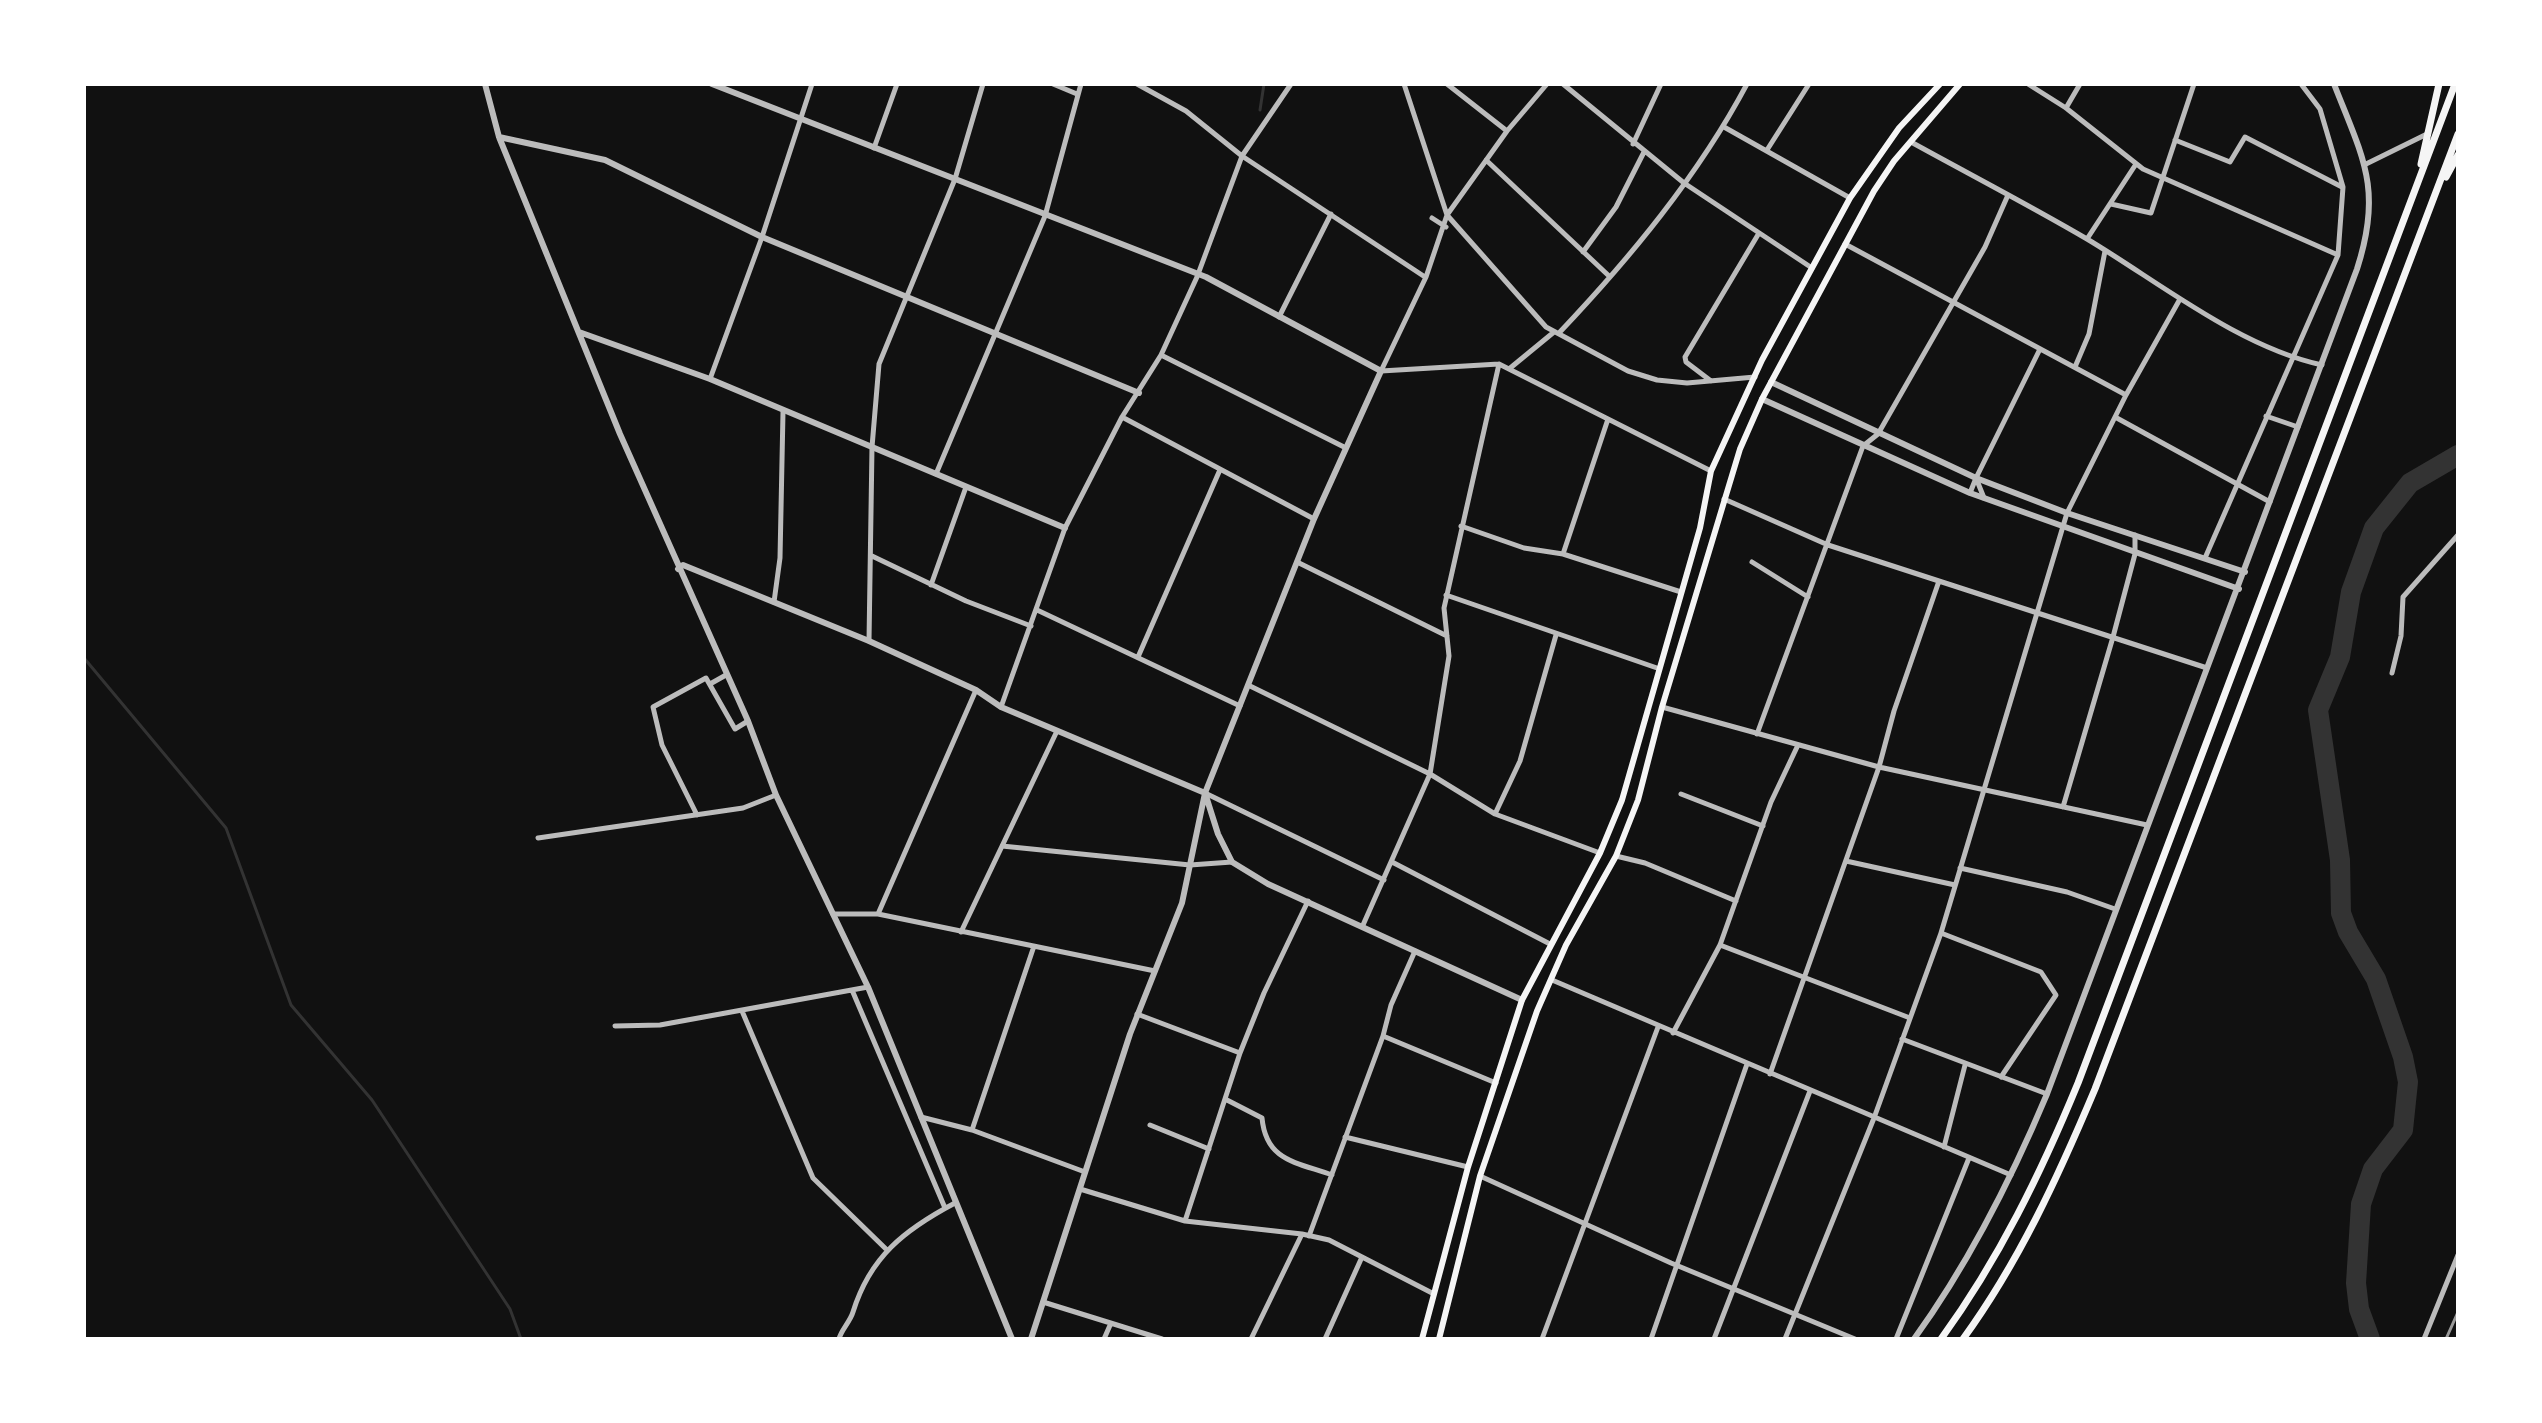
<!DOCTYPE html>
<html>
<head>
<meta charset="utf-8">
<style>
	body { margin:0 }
	#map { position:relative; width:2542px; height:1423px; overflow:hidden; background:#111; font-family:Figtree,sans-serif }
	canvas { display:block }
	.frame { position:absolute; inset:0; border:86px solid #fff; pointer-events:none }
</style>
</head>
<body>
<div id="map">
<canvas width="2542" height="1423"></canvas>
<div class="frame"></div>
</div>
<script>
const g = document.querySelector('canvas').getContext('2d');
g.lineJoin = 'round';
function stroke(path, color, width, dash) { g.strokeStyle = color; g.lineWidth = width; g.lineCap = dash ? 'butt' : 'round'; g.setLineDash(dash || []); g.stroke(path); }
stroke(new Path2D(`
	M1260,110L1264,84
	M84,658L226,828L291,1005L372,1100L510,1309L521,1339`), '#333', 3);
stroke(new Path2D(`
	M2370,1339L2359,1309L2356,1283L2361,1204L2373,1169L2403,1130L2408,1082L2403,1057L2376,979L2348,932L2341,913L2340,860L2318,710L2340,657L2351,592L2374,528L2410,483L2458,455`), '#333', 20);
stroke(new Path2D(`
	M1053,84L1077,94
	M1137,84L1186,111L1242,156L1425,277
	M1404,84L1447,215L1546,327L1628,371L1657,380L1687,383L1755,377
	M1447,84L1507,131
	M1547,84L1507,131L1447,215L1426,277L1381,371L1499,364L1711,471
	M1563,84L1684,183L1812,268
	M2028,84L2066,108L2143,169L2338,255
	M2066,108L2080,84
	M1724,127L1850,198
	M2175,140L2230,162L2245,137L2342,187
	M1911,142C1969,174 2029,205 2087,239C2159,282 2239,347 2322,365
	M1633,144L1661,84
	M874,148L897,84
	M1767,150L1809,84
	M1486,160L1609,276
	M2364,165L2427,134
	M2111,204L2151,213L2194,84
	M1432,218L1446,227
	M2087,239L2136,164
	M1845,244L2126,395
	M1583,252L1616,207L1644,152
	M1279,317L1331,214
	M1559,333C1630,258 1698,176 1747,84
	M1161,355L1344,447
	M2075,367L2089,334L2105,251
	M1509,369L1554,332
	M710,379L762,237L812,84
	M1711,381L1686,362L1685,357L1759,233
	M2266,416L2298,427
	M1122,417L1314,519
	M2115,417L2270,502
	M936,474L1045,216L1081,84
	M1976,478L2040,349
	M1970,493L1976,478L1984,498
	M1724,499L1828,545L2207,668
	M1461,526L1524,548L1563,554L1681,592
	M1563,554L1608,419
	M872,556L966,601L1031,626
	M2205,558L2338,255L2343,187L2320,109L2301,84
	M1297,562L1447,636
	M1752,562L1808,597
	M931,585L966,487
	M1446,595L1657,668
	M774,602L780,558L783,412
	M1037,610L1240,706
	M869,641L872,447L879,364L955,179L983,84
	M1138,657L1219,472
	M2392,673L2401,636L2403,597L2458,535
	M710,684L726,675
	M1248,685L1430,774L1495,814L1600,853
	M1001,707L1065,528L1122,417L1161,355L1197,277L1242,156L1291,84
	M1662,707L1879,767L2147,825
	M1757,734L1863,446L1878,434L1985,247L2008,195
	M1205,793L1384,880
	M1681,794L1763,826
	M2063,807L2113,637L2135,554V535
	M1495,814L1520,761L1556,635
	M697,815L662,745L653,707L706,678L735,729L748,721
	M538,838L743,808L776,795
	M1002,846L1190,865L1232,862
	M1616,856L1645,863L1736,901
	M1846,861L1955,885
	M1392,862L1550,944
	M1960,868L2067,892L2115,909
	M833,914H878L1155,971
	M878,914L976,690
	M1363,925L1430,774L1449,656L1444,608L1499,364
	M961,932L1057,731
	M1941,933L2041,972L2056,995L2001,1077
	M1720,945L1910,1018
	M1552,980L2011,1175
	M852,990L945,1208
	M742,1011L813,1178L887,1250
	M1137,1014L1240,1053
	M615,1026L660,1025L868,987
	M1673,1033L1720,945L1771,802L1798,745
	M1383,1036L1496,1083
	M1902,1039L2047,1094
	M1770,1074L1879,767L1894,711L1939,581
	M1225,1099L1262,1118C1266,1161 1296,1162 1332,1175
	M921,1117L972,1130L1085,1172
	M1150,1125L1209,1149
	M972,1130L1034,946
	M1345,1137L1468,1167
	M1944,1147L1965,1065
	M1480,1176L1671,1263L1855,1339
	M1080,1189L1185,1221L1302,1234L1329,1240L1434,1294
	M1185,1221L1240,1053L1264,993L1308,901
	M1309,1236L1383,1036L1391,1005L1415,951
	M1043,1302L1162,1339
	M839,1339C841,1330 850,1322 853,1312C870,1257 904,1230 955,1203
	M1104,1339L1111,1323
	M1251,1339L1302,1234
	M1325,1339L1362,1257
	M1542,1339L1658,1027
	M1651,1339L1747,1064
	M1714,1339L1810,1091
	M1785,1339L1874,1118L1941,933L2067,513L2126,395L2180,299
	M1896,1339L1969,1158
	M2424,1339L2458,1255`), '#bcbcbc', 5);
stroke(new Path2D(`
	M485,84L499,137L620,434L748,721L776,795L868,987L1012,1339
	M712,84L1206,277L1381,371L1314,519L1205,793L1182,903L1130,1034L1031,1339
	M499,137L605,160L762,237L1139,393
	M579,332L710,379L1065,528
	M1771,382L1976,478L2067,513L2245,572
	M1762,399L1970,493L2239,589
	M678,569L683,565L869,641L976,690L1001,707L1205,793L1218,834L1232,862L1268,884L1522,1000
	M1914,1339C1969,1263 2011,1180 2047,1094L2357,269C2383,189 2363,158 2334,84`), '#bcbcbc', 6);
stroke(new Path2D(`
	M1422,1339L1468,1167L1522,1000L1600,853L1622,800L1700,528L1711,471L1762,360L1850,198L1899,128L1940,84
	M1439,1339L1480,1176L1537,1011L1566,945L1616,856L1638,800L1662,707L1740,449L1762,399L1874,191L1894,161L1960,84`), '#f5f5f5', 6);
stroke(new Path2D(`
	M2421,164L2439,84
	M2446,177L2458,155
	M1941,1339C1999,1259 2041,1173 2078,1083L2455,84
	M1963,1339C2019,1262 2058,1177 2095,1089L2458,134`), '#f5f5f5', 7);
stroke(new Path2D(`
	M2446,1339L2458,1312`), '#9a9a9a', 3);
</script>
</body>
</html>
